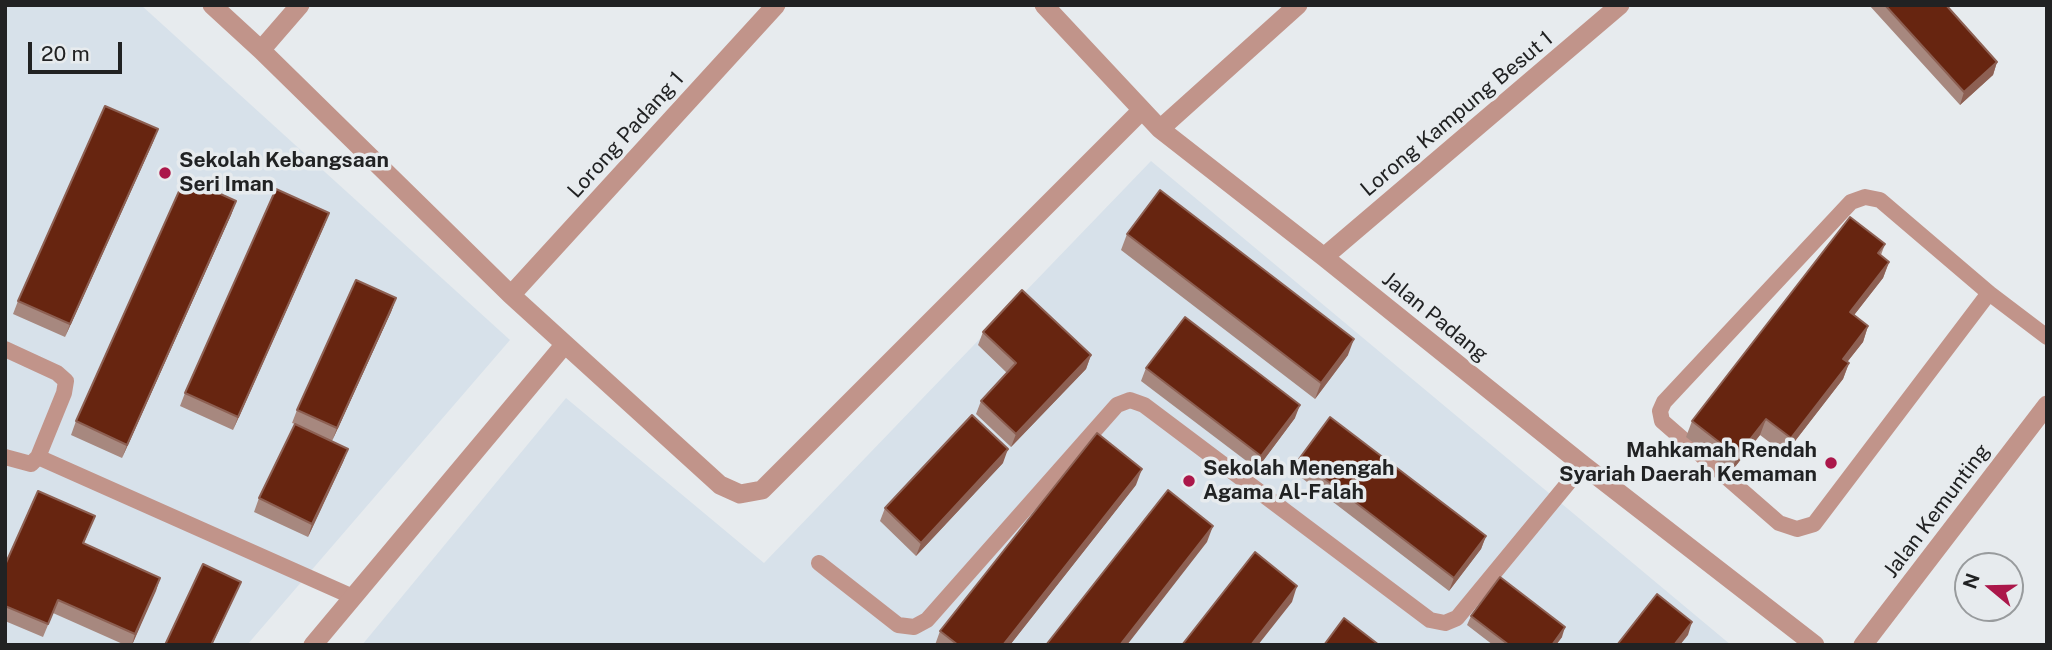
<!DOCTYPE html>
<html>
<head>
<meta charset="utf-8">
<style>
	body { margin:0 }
	#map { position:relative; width:2052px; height:650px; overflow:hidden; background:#e7ebee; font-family:"Public Sans",sans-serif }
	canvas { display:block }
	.frame { position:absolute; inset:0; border:7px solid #212223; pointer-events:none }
	.north { position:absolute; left:1954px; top:552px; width:70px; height:70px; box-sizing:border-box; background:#e7ebee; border:2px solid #989b9d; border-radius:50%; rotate:289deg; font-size:19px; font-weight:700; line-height:28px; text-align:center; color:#212223 }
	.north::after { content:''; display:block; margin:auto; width:24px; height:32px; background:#ab174a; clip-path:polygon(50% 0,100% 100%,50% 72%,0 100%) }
	.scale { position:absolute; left:28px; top:42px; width:94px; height:32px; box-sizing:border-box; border:4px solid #212223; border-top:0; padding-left:9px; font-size:21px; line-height:24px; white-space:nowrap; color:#212223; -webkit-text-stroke:5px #e7ebee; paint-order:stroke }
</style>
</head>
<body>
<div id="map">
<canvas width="2052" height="650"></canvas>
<div class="frame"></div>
<div class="north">N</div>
<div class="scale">20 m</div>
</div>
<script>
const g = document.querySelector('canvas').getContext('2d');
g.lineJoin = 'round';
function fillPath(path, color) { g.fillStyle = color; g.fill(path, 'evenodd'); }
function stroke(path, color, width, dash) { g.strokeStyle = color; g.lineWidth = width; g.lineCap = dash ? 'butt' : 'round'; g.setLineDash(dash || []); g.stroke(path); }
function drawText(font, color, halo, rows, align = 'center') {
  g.font = font + ' "Public Sans",sans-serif'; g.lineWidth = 7; g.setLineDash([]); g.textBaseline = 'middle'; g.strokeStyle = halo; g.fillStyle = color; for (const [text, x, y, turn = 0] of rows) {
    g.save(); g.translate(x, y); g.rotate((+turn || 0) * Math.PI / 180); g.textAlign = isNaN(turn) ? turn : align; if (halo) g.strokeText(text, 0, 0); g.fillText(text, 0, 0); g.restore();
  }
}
fillPath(new Path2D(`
	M5,5H141L510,340L247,645H5Z
	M1151,161L1731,645H362L566,398L764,563Z`), '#d7e1ea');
stroke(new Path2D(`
	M1989,293L1814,524L1797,529L1779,523L1662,421L1660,411L1664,402L1851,202L1865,197L1880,200L1989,293L2047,337
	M5,349L57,373L66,381L64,393L38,457L31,464L5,457
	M38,457L353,597
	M819,563L898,625L914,627L927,620L1117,405L1130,400L1144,405L1430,620L1445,623L1457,618L1583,465`), '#c1948a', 16);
stroke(new Path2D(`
	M212,5L261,50L511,295L720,485L740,494L762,490L1141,111
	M1044,5L1160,129L1324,257L1583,465L1815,645
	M261,50L300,5
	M1160,129L1298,5
	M1324,257L1620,5
	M511,295L776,5
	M313,645L565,344
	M1863,645L2047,405`), '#c1948a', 19);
fillPath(new Path2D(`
	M1869,5H1946L1997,62L1993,75L1960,105Z
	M158,129L153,142L65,337L13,314L18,301Z
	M236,201L231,215L122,458L71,435L76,421Z
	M329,213L324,226L233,430L180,406L185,393Z
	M1127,234L1348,355L1315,399L1121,250Z
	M1885,244L1881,255L1889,262L1883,278L1854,315L1868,326L1863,342L1847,362L1849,363L1843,379L1785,454L1760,435L1731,472L1686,437L1692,421Z
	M396,298L391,312L332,441L348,449L343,462L308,537L254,512L259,498L295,424L292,423L297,410Z
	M983,332L1091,355L1086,369L1011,447L976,414L981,401L1007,373L978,345Z
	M1146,368L1295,418L1257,469L1141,381Z
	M1299,459L1486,536L1481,549L1449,591L1294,472Z
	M1003,463L916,556L880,521L885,508Z
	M1136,485L1010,645H935L940,631Z
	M90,529L84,543L160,578L132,645H125L53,613L43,637L5,621V565Z
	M1471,616L1562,637L1556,645H1493L1467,625Z`), '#a7887f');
fillPath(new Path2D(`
	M1997,62L1993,75L1960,105L1964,92Z
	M158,129L153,142L65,337L70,324Z
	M236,201L231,215L122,458L127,445Z
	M329,213L324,226L233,430L238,417Z
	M1889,262L1883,278L1844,328L1850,312Z
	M396,298L391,312L332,441L337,428Z
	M1868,326L1863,342L1837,375L1843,359Z
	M1354,339L1348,355L1315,399L1321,383Z
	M1091,355L1086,369L1011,447L1016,434Z
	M1849,363L1843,379L1785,454L1791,438Z
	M1300,405L1295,418L1257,469L1261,456Z
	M1766,419L1760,435L1731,472L1737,456Z
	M348,449L343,462L308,537L312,524Z
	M1008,449L1003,463L916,556L921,543Z
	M1142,469L1136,485L1010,645H1003Z
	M1213,526L1207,542L1127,645H1120Z
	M1486,536L1481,549L1449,591L1454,578Z
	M160,578L156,591L132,645L135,634Z
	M241,582L237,591L212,645H211Z
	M1297,586L1292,602L1258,645H1251Z
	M1692,622L1688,635L1680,645H1674Z
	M1565,627L1562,637L1556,645H1552Z`), '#8d6053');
const building = new Path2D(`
	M1885,5H1946L1997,62L1964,92Z
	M105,106L158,129L70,324L18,301Z
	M185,178L236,201L127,445L76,421Z
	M276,189L329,213L238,417L185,393Z
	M1160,190L1354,339L1321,383L1127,234Z
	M1850,217L1885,244L1878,253L1889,262L1850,312L1868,326L1843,359L1849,363L1791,438L1766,419L1737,456L1692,421Z
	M356,280L396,298L337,428L297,410Z
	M1022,290L1091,355L1016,434L981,401L1016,363L983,332Z
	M1185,317L1300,405L1261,456L1146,368Z
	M972,415L1008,449L921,543L885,508Z
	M1330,417L1486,536L1454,578L1299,459Z
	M295,424L348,449L312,524L259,498Z
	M1097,433L1142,469L1003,645H958L940,631Z
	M1168,490L1213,526L1120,645H1046Z
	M38,491L95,516L83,543L160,578L135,634L58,600L48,624L5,606V565Z
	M1255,552L1297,586L1251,645H1182Z
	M203,564L241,582L211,645H165Z
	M1500,577L1565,627L1552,645H1509L1471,616Z
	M1657,594L1692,622L1674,645H1617Z
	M1344,618L1379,645H1324Z`);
fillPath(building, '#672510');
stroke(building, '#8d6053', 2);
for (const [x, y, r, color] of [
	[165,173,7,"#ab174a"],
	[1831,463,7,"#ab174a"],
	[1189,481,7,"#ab174a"]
]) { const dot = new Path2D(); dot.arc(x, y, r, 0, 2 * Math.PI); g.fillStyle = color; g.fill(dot); stroke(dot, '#e7ebee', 2.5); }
drawText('21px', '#212223', '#e7ebee', [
	["Lorong Kampung Besut 1",1457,114,-40],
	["Lorong Padang 1",626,135,-48],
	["Jalan Padang",1435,317,39],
	["Jalan Kemunting",1937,511,-53]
]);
drawText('bold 21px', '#212223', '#e7ebee', [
	["Sekolah Kebangsaan",179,161],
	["Seri Iman",179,185],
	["Mahkamah Rendah",1817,451,"right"],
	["Syariah Daerah Kemaman",1817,475,"right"],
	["Sekolah Menengah",1203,469],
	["Agama Al-Falah",1203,493]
], 'left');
</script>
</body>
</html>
